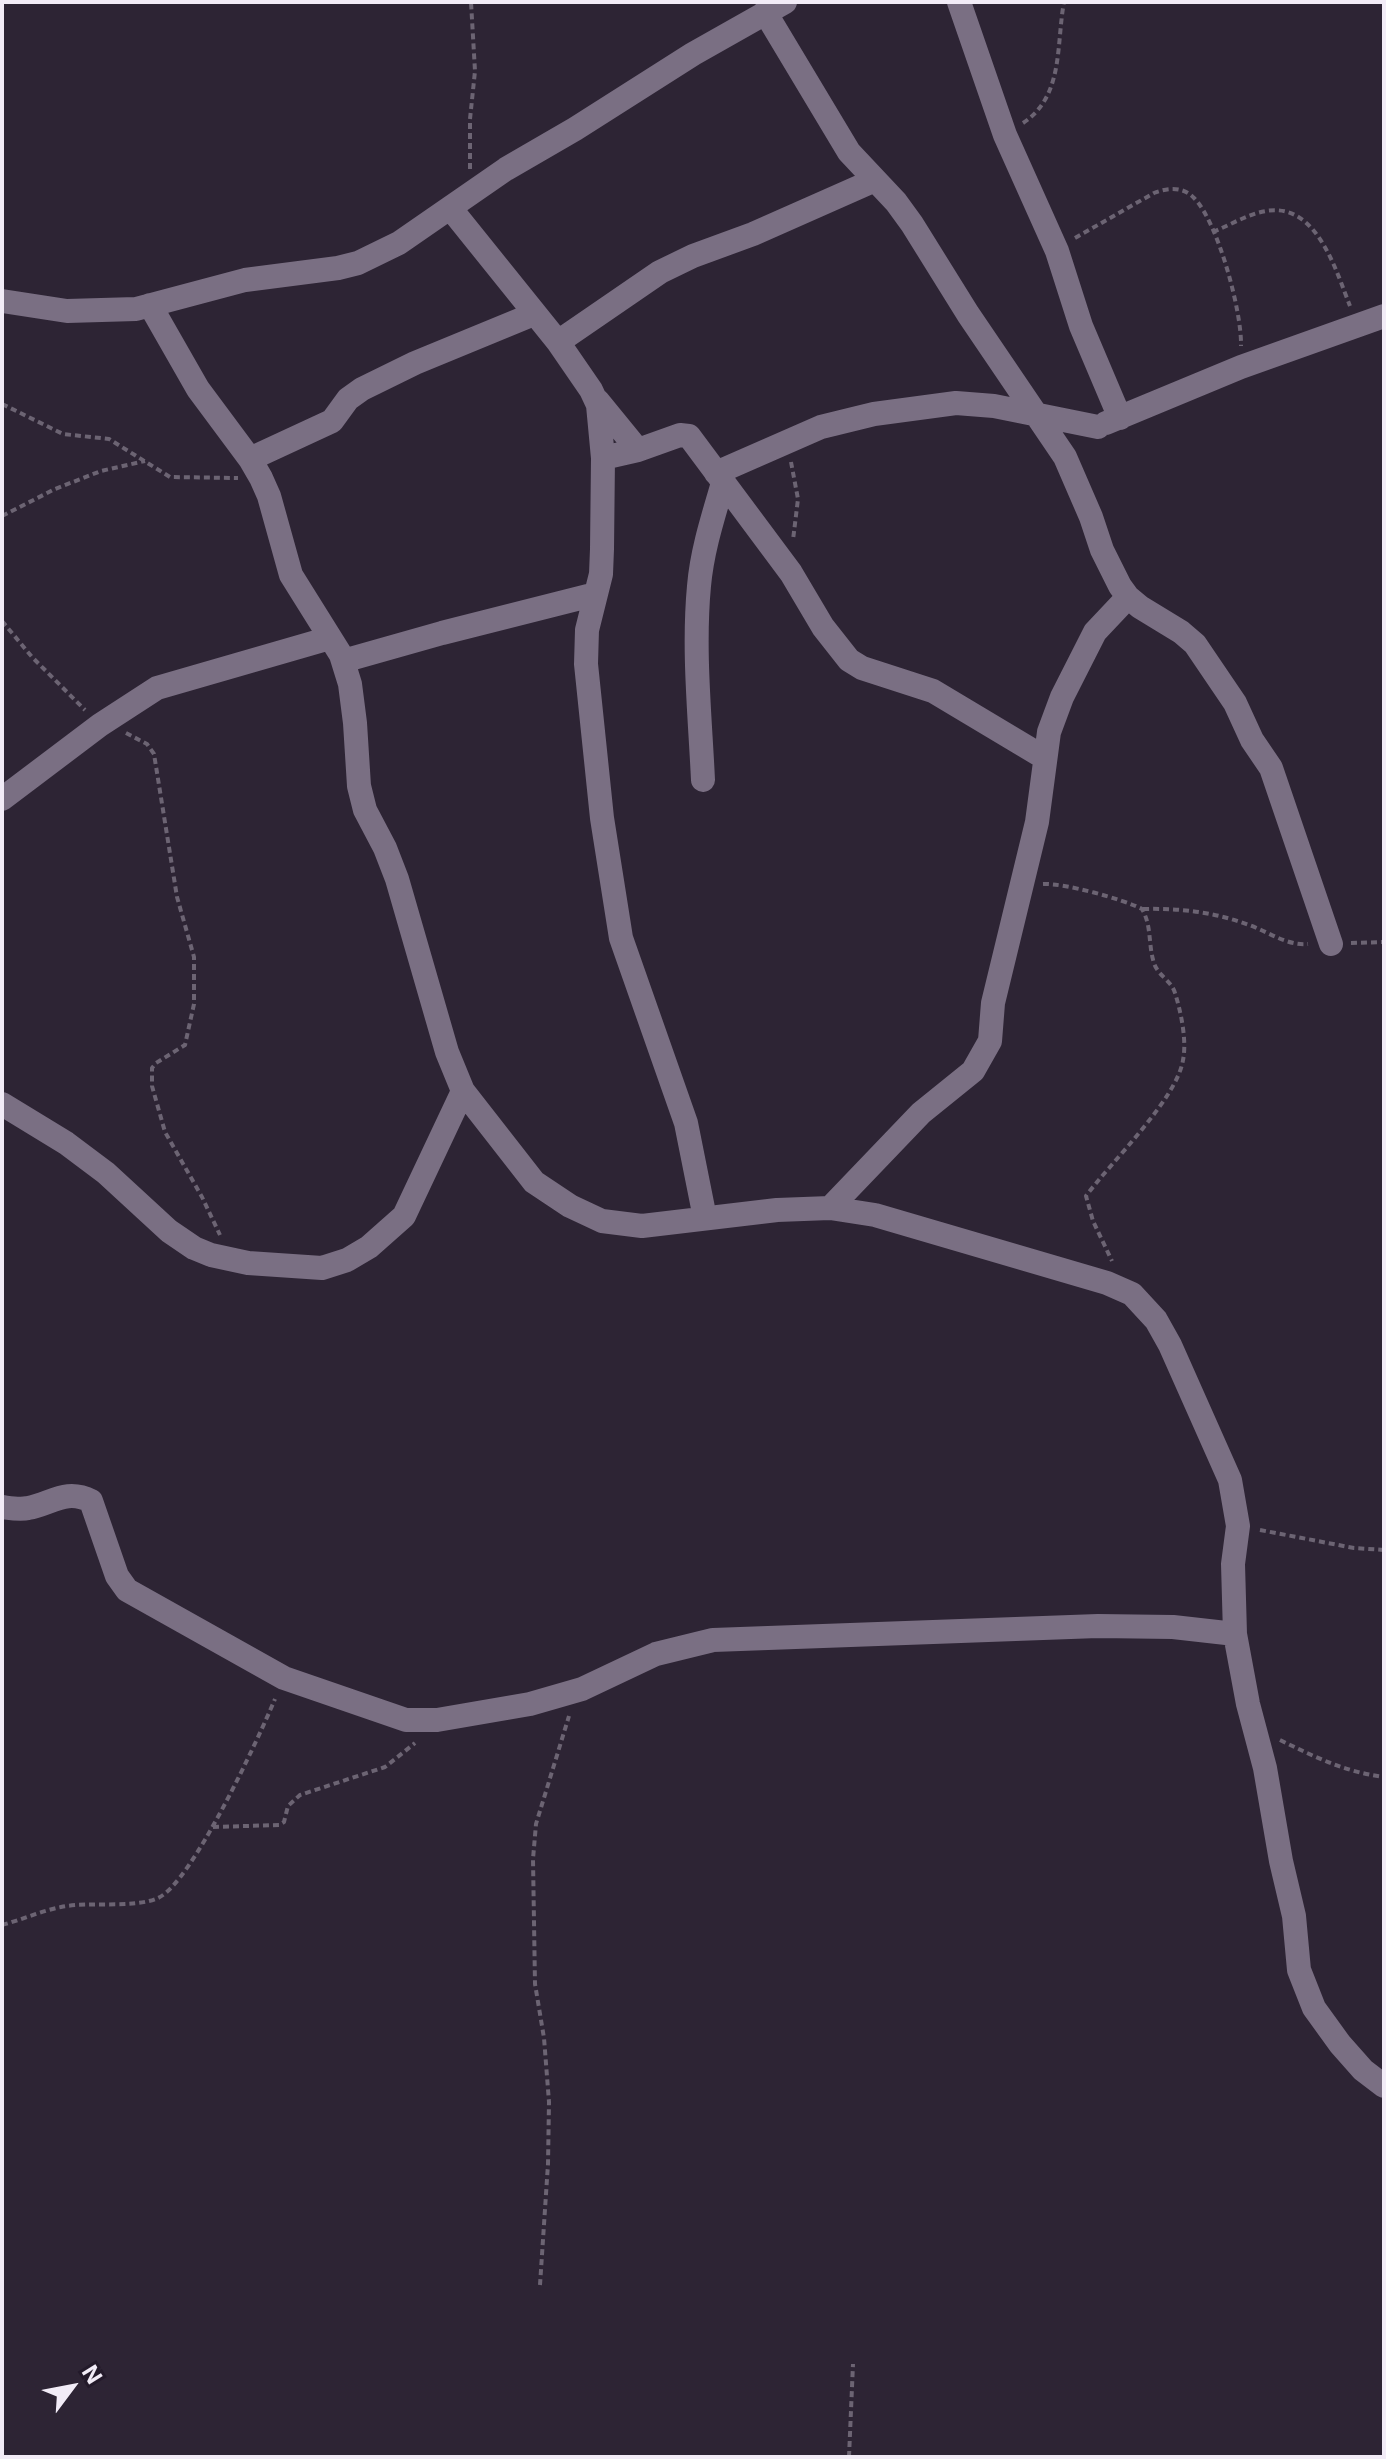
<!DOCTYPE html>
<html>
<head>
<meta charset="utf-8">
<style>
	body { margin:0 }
	#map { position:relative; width:1386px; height:2459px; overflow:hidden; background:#2d2434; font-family:Inter,sans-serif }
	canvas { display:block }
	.frame { position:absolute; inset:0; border:4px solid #f2ecf7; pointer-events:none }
	.north { position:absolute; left:32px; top:2347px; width:80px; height:80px; -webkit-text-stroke:6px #231a2a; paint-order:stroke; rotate:58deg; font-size:22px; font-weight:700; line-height:32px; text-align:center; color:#f2ecf7 }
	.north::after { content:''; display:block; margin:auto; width:28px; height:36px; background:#f2ecf7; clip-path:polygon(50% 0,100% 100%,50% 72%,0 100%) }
</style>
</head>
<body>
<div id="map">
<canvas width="1386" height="2459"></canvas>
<div class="frame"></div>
<div class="north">N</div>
</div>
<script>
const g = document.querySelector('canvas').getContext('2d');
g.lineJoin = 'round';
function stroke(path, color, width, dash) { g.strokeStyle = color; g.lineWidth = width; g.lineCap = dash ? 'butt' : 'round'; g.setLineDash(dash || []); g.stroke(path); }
stroke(new Path2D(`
	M1023,123C1064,96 1056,45 1064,2
	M470,169V119L475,71L471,2
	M1213,232C1230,225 1248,214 1266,211C1317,202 1336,271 1350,306
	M1075,238L1154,193C1167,188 1183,186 1194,198C1218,222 1242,312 1241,346
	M2,404L63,434L109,439L170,477L238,478
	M791,462L798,499L793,540
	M2,516L55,489L101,471L145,461
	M2,621L32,657L85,710
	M126,733L147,744L154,754L177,897L194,957V1004L185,1045L156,1063L152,1068V1086L165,1132L202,1197L220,1235
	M1043,884C1064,883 1123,899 1142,909C1152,926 1148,945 1154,963C1158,976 1171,980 1175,993C1181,1012 1187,1041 1183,1060C1177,1099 1111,1162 1086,1196L1093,1221L1112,1261
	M1143,909C1180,908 1214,912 1249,925C1269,932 1287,946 1308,944
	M1351,943L1384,942
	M1260,1530L1354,1548L1384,1550
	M1280,1740C1315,1757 1345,1772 1384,1777
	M213,1827L279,1825L284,1822L288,1806L300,1795L385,1767L415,1743
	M2,1925C21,1920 41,1911 61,1907C89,1901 133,1909 158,1898C192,1883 259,1737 275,1699
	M540,2285L548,2164L549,2102L544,2038L535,1984L533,1859L536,1824L569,1716
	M849,2457L853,2364`), '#6c6473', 4, [6, 4]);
stroke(new Path2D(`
	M959,2L1005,135L1057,251L1081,326L1120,418
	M765,12L849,152L896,202L912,224L968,314L1065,457L1091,517L1102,550L1120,586L1128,597L1140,607L1181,632L1195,644L1235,703L1252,740L1271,768L1331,944
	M451,209L558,342L591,390L598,405L603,458L602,549L601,574L587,630L586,664L602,818L621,938L686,1123L705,1218
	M2,301L67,311L136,309L245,280L338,268L358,263L399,243L506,169L575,129L693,54L785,2
	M150,305L198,389L250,459L261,478L269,496L291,575L341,655L350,684L355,723L359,786L365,810L385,848L397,879L447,1052L463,1091L534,1182L570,1206L602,1221L642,1226L777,1210L830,1208L875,1215L1107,1283L1132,1294L1156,1320L1170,1345L1230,1480L1238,1526L1233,1564L1235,1634L1248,1704L1265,1768L1281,1861L1294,1916L1299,1970L1314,2008L1340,2044L1363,2070L1384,2086
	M558,342L660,272L693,256L753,234L875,180
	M598,401L638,450
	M1106,423L1241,367L1384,316
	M603,458L638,450L680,435L689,436L791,573L823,627L849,660L862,668L933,691L1045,758
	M250,459L332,421L348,399L362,389L415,363L534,314
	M716,473L821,427L874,414L956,403L994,406L1098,427
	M343,661L442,633L596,594
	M703,780C700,716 693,650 699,586C702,551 713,517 723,483
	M2,799L100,725L157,688L330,638
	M2,1104L66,1143L106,1173L169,1231L194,1248L211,1255L248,1263L322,1268L347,1260L369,1247L404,1216L463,1091
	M830,1208L921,1113L973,1071L990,1041L993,1003L1037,822L1049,732L1062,697L1095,632L1128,597
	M2,1507C10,1508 20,1510 28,1508C51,1504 66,1488 91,1501L117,1576L127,1590L284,1678L406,1720H437L530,1704L582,1689L656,1654L713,1640L1098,1626L1173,1627L1235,1634`), '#7a6f83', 24);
</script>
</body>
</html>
